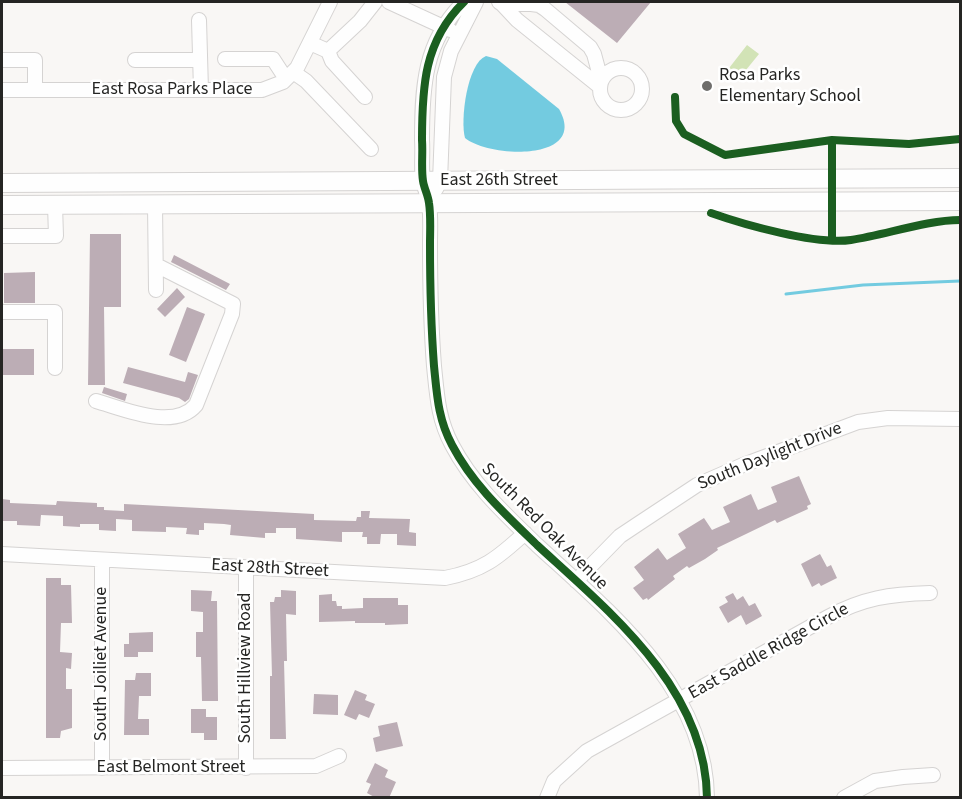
<!DOCTYPE html>
<html>
<head>
<meta charset="utf-8">
<style>
	body { margin:0 }
	#map { position:relative; width:962px; height:799px; overflow:hidden; background:#f9f7f5; font-family:"Source Sans 3",sans-serif }
	canvas { display:block }
	.frame { position:absolute; inset:0; border:3px solid #252523; pointer-events:none }
</style>
</head>
<body>
<div id="map">
<canvas width="962" height="799"></canvas>
<div class="frame"></div>
</div>
<script>
const g = document.querySelector('canvas').getContext('2d');
g.lineJoin = 'round';
function fillPath(path, color) { g.fillStyle = color; g.fill(path, 'evenodd'); }
function stroke(path, color, width, dash) { g.strokeStyle = color; g.lineWidth = width; g.lineCap = dash ? 'butt' : 'round'; g.setLineDash(dash || []); g.stroke(path); }
function drawText(font, color, halo, rows, align = 'center') {
  g.font = font + ' "Source Sans 3",sans-serif'; g.lineWidth = 5; g.setLineDash([]); g.textBaseline = 'middle'; g.strokeStyle = halo; g.fillStyle = color; for (const [text, x, y, turn = 0] of rows) {
    g.save(); g.translate(x, y); g.rotate((+turn || 0) * Math.PI / 180); g.textAlign = isNaN(turn) ? turn : align; if (halo) g.strokeText(text, 0, 0); g.fillText(text, 0, 0); g.restore();
  }
}
fillPath(new Path2D(`
	M747,45L759,54L737,81L726,72Z`), '#d2e3b6');
fillPath(new Path2D(`
	M486,56L497,59L559,109C589,162 489,158 465,138C460,121 467,63 486,56Z`), '#73cbe0');
stroke(new Path2D(`
	M786,294L863,285L960,281`), '#73cbe0', 3);
fillPath(new Path2D(`
	M565,2H651L617,43Z
	M90,234H121V307H104L105,385H88Z
	M174,255L230,284L226,290L171,262Z
	M35,272V303H4V273Z
	M177,288L185,297L165,317L157,309Z
	M187,307L205,314L186,362L169,355Z
	M2,349H34V375H2Z
	M128,367L185,382L188,372L198,375L189,399L185,402L179,398L123,383Z
	M104,387L127,394L125,401L102,393Z
	M799,476L811,504L807,506L808,509L777,523L775,520L717,548L718,550L705,559L689,568L687,566L673,576L675,579L648,600L647,598L643,600L633,588L644,580L634,567L658,548L667,560L686,548L678,534L704,518L712,530L730,522L723,507L751,494L758,510L777,502L771,487Z
	M2,499L10,500V503L56,505L57,501L97,503V507H104V510L124,511V504L314,514V520L356,521L357,517H361V511H370L369,518L410,519L409,532L416,533V546L397,545V534H381L380,544H367V537H362L363,532H342V542L296,539V528H276V533H265V538L230,535L231,525L224,524L204,523V530H199V535L186,534L187,528L166,527V532L132,531V520L116,519V531L99,530V524H80V527L63,526V516L41,515L40,526L17,525V521H2Z
	M820,554L827,567L831,565L837,578L821,586L819,583L812,587L801,564Z
	M46,578H61V585H71L72,623H61L60,652L72,653L71,669L66,668V689H72V728L61,731L60,738H46Z
	M191,590L212,591L211,601H217L218,701H202L201,657H196V632H203V612L191,611Z
	M281,590L296,591V615L286,614L287,661H284L286,739H270V676H272L270,602H274L275,597H281Z
	M733,593L737,600L743,596L749,606L755,603L762,616L746,625L741,615L728,623L719,607L728,602L725,597Z
	M332,594V601H336L337,606H342V609L363,608V598H398V605H408V624L385,625V623H355V621L319,622V595Z
	M153,632V652H138V657H124V644H129V633Z
	M136,673H151V696H139L138,719H149V735H124L125,680H135Z
	M355,690L367,695L365,700L375,704L369,718L359,714L356,720L344,715Z
	M314,694L338,695V715L313,714Z
	M191,709H206V717H217V740H204V733H191Z
	M397,722L403,746L376,752L373,738L380,736L378,726Z
	M375,763L388,770L385,777L396,782L389,798H376L367,793L371,784L366,782Z`), '#bcadb5');
const minor = new Path2D(`
	M389,2L450,30
	M464,2C424,41 422,87 422,140C423,153 421,168 423,181C424,188 428,195 429,203C431,216 430,231 430,244C430,285 431,326 434,366C437,395 438,419 452,445C473,485 505,514 537,545C610,612 706,689 707,798
	M499,2L502,4H531L539,5L545,9L590,47L594,54L601,80
	M502,4L517,20L599,86
	M199,20L201,90
	M310,43L328,51L360,21L375,2
	M328,51L332,61L365,97
	M225,59H273L286,79
	M2,60H35V90
	M135,60H200
	M600 89a21 21 0 1 1 42 0a21 21 0 1 1-42 0Z
	M293,72L306,81L371,149
	M2,90H262L283,82L297,68L330,2
	M436,189L440,181L444,77L451,51L476,2
	M155,204L156,290
	M2,236H56L55,205
	M2,312H55V368
	M96,401C124,409 174,431 196,405L232,314L233,304L156,265
	M2,554L445,578C482,571 498,558 525,533
	M102,560V768
	M246,568V768
	M576,581L620,536L638,524L697,485L743,465L858,422L888,418L960,419
	M2,768L316,766L339,756
	M547,798L554,781L587,751L828,617C863,598 890,594 930,593
	M844,798L875,781L903,777L933,775`);
const major = new Path2D(`
	M2,183L960,178
	M2,205L960,201`);
stroke(minor, '#d5d3d2', 16);
stroke(major, '#d5d3d2', 20);
stroke(minor, '#fefefe', 14);
stroke(major, '#fefefe', 18);
stroke(new Path2D(`
	M464,2C424,41 422,87 422,140C423,153 421,168 423,181C424,188 428,195 429,203C431,216 430,231 430,244C430,285 431,326 434,366C437,395 438,419 452,445C473,485 505,514 537,545C610,612 706,689 707,798
	M675,97L676,121L684,134L725,155L832,140L909,144L960,139
	M711,213C745,225 816,245 851,240C885,235 927,220 960,220
	M832,240V140`), '#1b5e20', 8);
for (const [x, y, r, color] of [
	[707,86,6,"#6f6e6c"]
]) { const dot = new Path2D(); dot.arc(x, y, r, 0, 2 * Math.PI); g.fillStyle = color; g.fill(dot); stroke(dot, '#fff', 2); }
drawText('18px', '#252523', '#fff', [
	["Rosa Parks",719,76],
	["Elementary School",719,97]
], 'left');
drawText('18px', '#252523', '#fff', [
	["East Rosa Parks Place",172,90],
	["East 26th Street",499,181],
	["South Daylight Drive",770,457,-22],
	["South Red Oak Avenue",544,527,45],
	["East 28th Street",270,569,3],
	["East Saddle Ridge Circle",769,652,-29],
	["South Joiliet Avenue",102,664,-90],
	["South Hillview Road",246,668,-90],
	["East Belmont Street",171,768]
]);
</script>
</body>
</html>
